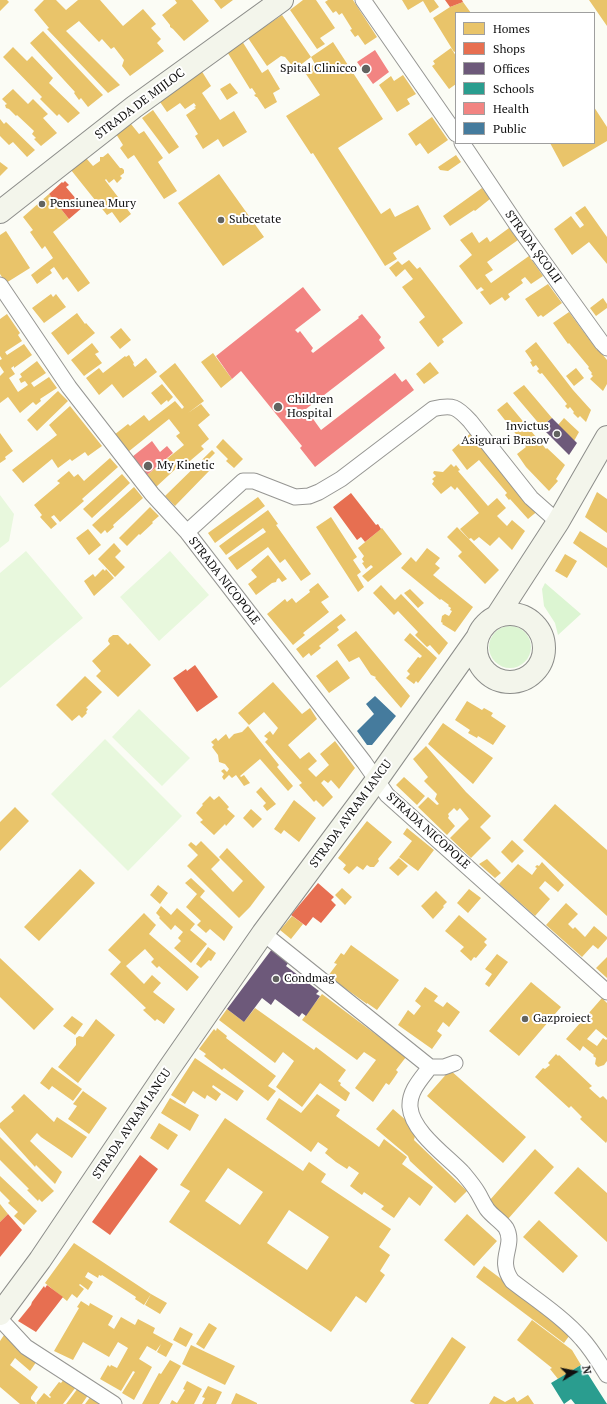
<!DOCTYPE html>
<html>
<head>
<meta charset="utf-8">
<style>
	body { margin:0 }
	#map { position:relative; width:607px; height:1404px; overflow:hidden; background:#fbfcf5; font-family:"PT Serif",serif }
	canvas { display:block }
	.legend { position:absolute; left:455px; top:12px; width:140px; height:132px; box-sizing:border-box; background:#fff; border:1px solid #9f9f9f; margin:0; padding:5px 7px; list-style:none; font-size:12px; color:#101010 }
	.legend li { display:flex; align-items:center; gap:8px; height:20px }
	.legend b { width:20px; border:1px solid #9f9f9f }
	.north { position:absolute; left:555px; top:1352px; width:40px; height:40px; -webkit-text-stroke:3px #fff; paint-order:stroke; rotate:80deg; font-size:11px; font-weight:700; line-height:16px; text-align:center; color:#101010 }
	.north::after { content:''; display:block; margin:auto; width:14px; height:18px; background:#101010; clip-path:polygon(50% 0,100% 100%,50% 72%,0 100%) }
</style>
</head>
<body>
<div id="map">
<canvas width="607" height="1404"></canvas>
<ul class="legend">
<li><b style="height:11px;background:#e9c46a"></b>Homes</li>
<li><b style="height:11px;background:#e76f51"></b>Shops</li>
<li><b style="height:11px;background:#6d597a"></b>Offices</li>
<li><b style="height:11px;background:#2a9d8f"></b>Schools</li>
<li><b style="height:11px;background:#f28482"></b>Health</li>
<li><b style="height:11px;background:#457b9d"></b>Public</li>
</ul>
<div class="north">N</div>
</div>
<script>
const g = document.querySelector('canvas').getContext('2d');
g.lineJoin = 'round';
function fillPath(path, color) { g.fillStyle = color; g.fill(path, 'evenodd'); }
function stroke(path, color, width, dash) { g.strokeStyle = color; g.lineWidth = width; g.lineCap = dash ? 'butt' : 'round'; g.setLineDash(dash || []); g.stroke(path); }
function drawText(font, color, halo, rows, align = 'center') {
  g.font = font + ' "PT Serif",serif'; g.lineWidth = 4; g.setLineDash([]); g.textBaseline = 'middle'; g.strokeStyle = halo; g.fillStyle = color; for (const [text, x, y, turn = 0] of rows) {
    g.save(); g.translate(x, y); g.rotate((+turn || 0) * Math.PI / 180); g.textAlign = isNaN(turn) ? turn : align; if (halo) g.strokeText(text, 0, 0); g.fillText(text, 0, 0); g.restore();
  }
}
fillPath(new Path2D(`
	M545,583L581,614L558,635L555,623L544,606L542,589Z
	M489 647a21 21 0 1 1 42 0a21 21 0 1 1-42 0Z`), '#dcf5d2');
fillPath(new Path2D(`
	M0,495L14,514L9,541L0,548Z
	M26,551L83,618L0,688V573Z
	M170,551L209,595L159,641L120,597Z
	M139,709L190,758L162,786L112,737Z
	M105,739L182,816L128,871L51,794Z`), '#e8f8dd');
fillPath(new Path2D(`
	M0,0H7L9,2L0,11Z
	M44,0H56L66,10L78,0H100L123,26L143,9L156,24L151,28L161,39L157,43L164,51L130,76L122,66L124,60L114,47L111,49L102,39L99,42L79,21L66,31L120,85L108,93L47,29L49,28L34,10Z
	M175,0H192L209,21L184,41L173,29L170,27V25L162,15L177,3Z
	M214,0H233L221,9Z
	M303,0H316L335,28L320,38L325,44L317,49L290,10Z
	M328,0H353L377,37L365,45L358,35L355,37L350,30L352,29L342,13L339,15L336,11L333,13L325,2Z
	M402,0H434L439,7L430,13L423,1L408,10Z
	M589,0H607V26Z
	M463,2L471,13H456V51L454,52L433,18L450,7Z
	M282,15L311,57L295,69L285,57L281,56L267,66L248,38Z
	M43,31L103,95L88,107L81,98L79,100L74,93L75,92L30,43Z
	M242,41L262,73L268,69L280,89L273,93L277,102L265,109L257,97H256L254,95L256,94L252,88L250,89L226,50Z
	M333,42L383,119L338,148L381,214L390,208L395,217L418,205L431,229L393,253L397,259L385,266L313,153L311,154L286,116L320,95L304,71L315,64L311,57Z
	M13,47L27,61L32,56L53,78L49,83L80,113L68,123L59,114L57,116L40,99L42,97L3,57Z
	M451,48L456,56V84L449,89L432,66L435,64L433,61Z
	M201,70L211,86L202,93L220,120L234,111L247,132L223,147L218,139L203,149L195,136L198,134L186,115L196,108L194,107L196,106L194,103L185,109L180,103L167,112L158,99Z
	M403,75L416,94L407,99L410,104L397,112L379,85L391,76L394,81Z
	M230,83L238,93L227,100L220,89Z
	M13,89L28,104L33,99L48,114L43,118L57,133L41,146L34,139L36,138L32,134L34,131L17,115L16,116L9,109L6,108L5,105L7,104L2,99Z
	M594,107L607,127V141L563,167L550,143H594Z
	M153,110L179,147L169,154L142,118Z
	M432,117L448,140L428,154L420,143L416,146L408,134Z
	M0,119L4,124L6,122L35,150L27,157L13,142L9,145L0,136Z
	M131,124L139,134L144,131L163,158L158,162L177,191L164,199L134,155L128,159L120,148L123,145L116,134Z
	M108,153L120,168H122L124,170V173L120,176L122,178L117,183L114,179L109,183L106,179L105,180L131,214L120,223L112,212L107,215L71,170L86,158L93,166L100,161V157H103Z
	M456,155L461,162L448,171L440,170L438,167Z
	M0,162L8,168L0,176Z
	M219,174L264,237L223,266L178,203Z
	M482,188L490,199L475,211L474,210L450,226L443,216Z
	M49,194L69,219L53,232L90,283L78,292L67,277L63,280L54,267L50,270L52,273L37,284L31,275L53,258L45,246L42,249L30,232L33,230L23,217Z
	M585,206L607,237V264L589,242L572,255L554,229L571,216L580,228L584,225L575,213Z
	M509,228L518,240L487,262L493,270L485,275L491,283L529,256L543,276L531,284L525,277L521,280L523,283L508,294L510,297L505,301L502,297L490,305L480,292L484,290L481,287L477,290L459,266L472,255L460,240L472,232L479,243L487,237L490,242Z
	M6,231L30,268L6,283L0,274V235Z
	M409,260L417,269L420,267L463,323L442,339L444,342L438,347L419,322L425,317L402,287L413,279L405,269L396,277L389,268L398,261L402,265Z
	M548,284L562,303L543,317L541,315L538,317L525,299Z
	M51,294L53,297L56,294L66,307L44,323L32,308Z
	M603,298L607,304V308L596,316L590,308Z
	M569,312L597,350L598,349L607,360V384L603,391L590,379L593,376L591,374L592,373L588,368L589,367L569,343L568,344L553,323Z
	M77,313L85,324L86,323L95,333L68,355L51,333Z
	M7,314L20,333L18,335L22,341L5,352L7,355L24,344L32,355L14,368V366L11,368L15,374L9,378L18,392L28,385L25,381L21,383L19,379L22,377L20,374L37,361L46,373L31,383L34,387L49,377L57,388L40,399L41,401L36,405L33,402L20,413L8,397L0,403V376L4,372L0,366V360L2,359L0,356V319Z
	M121,328L131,340L120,349L110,337Z
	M536,342L573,390L591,410L586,422L580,416L578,418L573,413L574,412L570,407L568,409L565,406L567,404L542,373L540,374L537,371L539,369L536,365L533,367L530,362L532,361L525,351Z
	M92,343L99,352L95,354L102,363L84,376L71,360Z
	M213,353L232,379L221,388L201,362Z
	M129,355L134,363L133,364L135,367L146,358L157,372L123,398L112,384L99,395L86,378L99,368L103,373L125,356L126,357Z
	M430,362L439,373L424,384L416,374Z
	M175,363L204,401L188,413L201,404L210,415L198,425L209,439L201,446L204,449L184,466L182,463L156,487L147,475L184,445L176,436L180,433L169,419L128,452L114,435L128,424L130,426L144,415L149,421L175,401L182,409L184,407L159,376Z
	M576,368L584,378L574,386L566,376Z
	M162,384L173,397L168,402L167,400L161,405L151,393Z
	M524,385L552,418L541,426L513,393Z
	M58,391L68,401L37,431L27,420Z
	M507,402L546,449L547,448L565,465L556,479L558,481L549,491L526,467L517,454L526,447L497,410Z
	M70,406L102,446L88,456L85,452L72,461L70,459L58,468L52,459L23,483L12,470L57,435L49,425Z
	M564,418L579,432L574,441L558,425Z
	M473,431L540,509L528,519L510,499L509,500L505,495L507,493L479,460L467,470L452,450Z
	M0,433L13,451L5,457L6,459L0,463Z
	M223,439L243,459L234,468L226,461L228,459L216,447Z
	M212,450L215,453L208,460L212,464L210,470L175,506L165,496Z
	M110,458L118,467L82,499L84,501L60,522L54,515L51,517L57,524L51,529L40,517L42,515L34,505L60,483L57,481L69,471L74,477L78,474L84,481Z
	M451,464L454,467L456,465L460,470L458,471L488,506L497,498L506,508L497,516L507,526L512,520L525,531L512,550L499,537L490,546L479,537L474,541L471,538L469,539L460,529L479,513L457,487L455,490L451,486L441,494L432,484L434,481L432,479L436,476L433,473L434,471L443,472Z
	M122,474L130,483L92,518L83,509Z
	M134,487L143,498L113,525L114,527L107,533L105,530L101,534L92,525Z
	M597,492L607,499V533L585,517Z
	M258,497L265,506L215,543L208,533Z
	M150,507L159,516L152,522L153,523L140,535L139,534L127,546L119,538Z
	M268,510L278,524L276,525L311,574L301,581L285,559L280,563L268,547L237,570L228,558L266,532L263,528L226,555L219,546Z
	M331,517L357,557L353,560L361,572L357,575L364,587L358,592L316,527Z
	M457,527L499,570L485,584L458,556L462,552L447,537Z
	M382,528L402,554L368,582L362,576L373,567L371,565L366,569L362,563L364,562L362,559L364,556L358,548Z
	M88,529L101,545L89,555L76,538Z
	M580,531L607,548V568L573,543Z
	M114,543L121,551L115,557L125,567L115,577L98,559Z
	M427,548L440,558L435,564L440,568L433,575L473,607L455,632L442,624L443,623L441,622L442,616L445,614L449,616L452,611L450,610L451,608L448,606L449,605L441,599L440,600L401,568L411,557L416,562Z
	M565,554L577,561L567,578L555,571Z
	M268,555L287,579L282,582L279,578L277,579L276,582L272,583L256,595L248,584L257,577L251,570Z
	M103,569L105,571L106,569L114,578L94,596L84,581L93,574L95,577Z
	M318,583L329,597L321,602L329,612L303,633L305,635L293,645L267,614L285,599L287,602L292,598L296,603L310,592L309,590Z
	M381,585L395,600L401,594L448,643L439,655L430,645L427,647L415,635L418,632L398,611L394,615L373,593Z
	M410,589L424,603L418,608L404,593Z
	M341,614L346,620L337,627L339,630L319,646L321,648L311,656L309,653L303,658L296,649Z
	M356,631L410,696L401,708L375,678L376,677L371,675L359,657L349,662L337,645Z
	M410,633L437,658L418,683L416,681L414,684L406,678L410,674L407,671L418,657L420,658L422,656L404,640Z
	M113,635H118L128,645L130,643L151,665L118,697L96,676L101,671L92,661L110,644L108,641L109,638Z
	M337,660L350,678L329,693L316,676Z
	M85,676L102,692L86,708L88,709L86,712L87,713L82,718L79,715L72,721L56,705Z
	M273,682L302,714L310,708L317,719L288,745L300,759L309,752L317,761L308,769L316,777L329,765L320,754L335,741L355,768L339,789L331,780L328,783L324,780L321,783L333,797L323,807L316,800L314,802L299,785L302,783L265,742L268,739L264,736L270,731L273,735L278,728L264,712L249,725L238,713Z
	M467,701L482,710L484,708L493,713L491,716L506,726L493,745L478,736L477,738L468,733L470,730L455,720Z
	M443,723L493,758L473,784L428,744Z
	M248,726L279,765L277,767L293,786L288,791L260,759L240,776L241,777L244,775L250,783L244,786L236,775L232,778L229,775L224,780L222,777L224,774L221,771L224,769L227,772L229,769L225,764L219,762L218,755L212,747L214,745L211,742L216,738L218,741L226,734L229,739L234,734L242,732Z
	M426,746L466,792L491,816L480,827L491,838L471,858L450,838L469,819L460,808L457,811L454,808L448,814L449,816L448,818L455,826L447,835L418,807L428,797L437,805L439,804L435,799L437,794L424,781L428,777L413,759Z
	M404,777L425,796L417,805L396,785Z
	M261,787L276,804L267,811L263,806L266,803L256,792Z
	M210,796L214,800L219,796L229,807L227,809L235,816L226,826L225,824L214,835L200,822L203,820L196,813L203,805L202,804Z
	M294,800L316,818L299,842L284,830L281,834L274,829Z
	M555,804L607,850V916L523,840Z
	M15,807L29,821L0,851V822Z
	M251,809L262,819L253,828L243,818Z
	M367,821L392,842L378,859L379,861L374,867H370L367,865L363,870L357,866L349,874L343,869L346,865L338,858Z
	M407,828L434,850L418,871L399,857L412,841L403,834Z
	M512,840L524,851L512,863L501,852Z
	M201,841L220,860L211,869L233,892L243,881L219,857L227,848L265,887L250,907L239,918L187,866L198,855L188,845L191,842L196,846Z
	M399,858L408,866L398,876L389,868Z
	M487,859L501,873L495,878L479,864Z
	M542,862L564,885L558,892L545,881L539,888L550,899L535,916L499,884L518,864L532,875L537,868L535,867L537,865L539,866Z
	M80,869L95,883L39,941L24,927Z
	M191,878L205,891L200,897L233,927L224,941L210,929L206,933L197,925L201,921L186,907L197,894L185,883Z
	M158,885L168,893L160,904L150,895Z
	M342,888L352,897L345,905L335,895Z
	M469,889L481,898L468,913L457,903Z
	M436,891L447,902L443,906L444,907L433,919L421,906Z
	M566,903L578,914L568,924L573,929L575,927L585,937L594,926L607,937V939L598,949L593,945L582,957L546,925Z
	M161,906L171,915L177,908L195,924L190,930L207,944L191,963L174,948L181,941L178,938L183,932L175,925L171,930L159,918L160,917L156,913Z
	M144,913L156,925L149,934L199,977L187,991L159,966L157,968L151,962L154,959L145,949L126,966L144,984L152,975L161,983L153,992L175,1009L164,1024L157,1019L155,1021L143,1010L146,1008L110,974L121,962L108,950Z
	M459,915L487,939L484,942L487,945L476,958L474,957L471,961L460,951L464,947L445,931Z
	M292,916L303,924L291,939L280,930Z
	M351,945L399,980L377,1010L367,1003V1004L328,976L337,964L334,963L341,953L344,955Z
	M208,947L216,953L211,961L209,960L201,968L196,964Z
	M497,954L508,962L489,987L485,984L492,974L485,969Z
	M607,957V978L596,968Z
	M0,958L54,1009L34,1030L0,997Z
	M531,982L561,1007L519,1056L489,1031Z
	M425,987L438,996L434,1001L443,1007L447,1002L460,1012L449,1027L443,1022L437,1031L442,1035L432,1049L398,1025L408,1010L414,1015L421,1006L415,1001Z
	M322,994L406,1057L396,1070L398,1072L394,1078L389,1085L386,1083L373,1102L355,1088L376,1060L364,1052L357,1060L302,1020Z
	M602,998L607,1003V1038L596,1029L587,1039L597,1046L603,1038L606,1040L607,1039V1061L604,1065L598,1067L595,1064L596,1058L593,1056L594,1055L583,1046L580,1051L566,1039Z
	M255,1008L314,1050L316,1047L346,1070L338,1081L341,1083L340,1085L350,1093L346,1101H345L320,1083L302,1107L276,1087L294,1061L283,1052L275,1063L219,1020L227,1009L244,1022Z
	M72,1016L83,1024L75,1035L63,1026Z
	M96,1019L115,1035L78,1083L58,1067L76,1045V1038L79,1036L83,1037Z
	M217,1028L227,1036L226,1038L276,1076L268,1086L276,1091L268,1101L224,1068L222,1070L204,1056L206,1054L199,1049L214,1029L216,1031Z
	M556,1054L558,1056L559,1055L592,1086L589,1088L600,1098L603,1096L607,1100V1141L606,1143L580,1119L582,1117L571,1106L569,1108L535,1077L543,1068L545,1069L550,1065L548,1063Z
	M195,1058L244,1091L237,1101L213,1085L212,1087L221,1094L216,1101L207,1095L205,1099L193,1091L185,1104L171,1095Z
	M52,1067L82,1089L73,1101L52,1086L49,1090L40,1083Z
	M450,1070L526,1137L503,1163L427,1096Z
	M83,1091L107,1108L89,1134L68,1119L77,1106L73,1104Z
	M24,1094L54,1122L57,1117L87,1137L72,1158L41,1137L37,1133L30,1141L62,1172L55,1184L36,1165L35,1167L0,1128V1123L14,1111L11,1107Z
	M317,1094L340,1110L336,1116L375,1144L379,1147L384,1139L407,1157L402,1164L433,1187L420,1206L409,1197L394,1218L381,1209L384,1206L364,1192L362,1195L350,1186L359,1173L349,1166L347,1169L336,1162L325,1153L328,1149L318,1142L311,1152L266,1119L279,1098L301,1113Z
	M170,1098L199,1115L190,1131L161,1113Z
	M393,1109L415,1128V1136L414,1140L467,1191L455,1203L410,1161L408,1156L376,1129Z
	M225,1118L303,1171L309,1162L326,1174L321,1182L391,1229L379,1247L390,1255L380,1271L385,1275L366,1303L356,1296L331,1332L169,1222L190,1191L180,1185ZM228,1168L263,1192L240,1225L205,1201ZM289,1210L329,1237L307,1270L267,1243Z
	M159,1123L178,1135L168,1150L150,1138Z
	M0,1137L54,1191L42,1202L39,1199L38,1201L27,1190L29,1189L0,1160Z
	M535,1149L554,1167L508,1219L489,1201Z
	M578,1167L607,1193V1242L554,1193Z
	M0,1176L37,1211L24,1225L14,1216L18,1212L8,1203L10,1201L0,1191Z
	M0,1204L8,1214L0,1222Z
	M467,1214L497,1241L474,1266L444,1240Z
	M539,1220L578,1256L563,1273L523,1237Z
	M74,1243L151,1294L144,1305L135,1299L136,1297L102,1275L101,1276L99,1275L98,1278L88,1272L85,1277L93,1282L88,1290L80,1284L79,1285L84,1289L77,1298L72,1294L67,1301L45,1283Z
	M484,1266L572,1332L564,1343L476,1277Z
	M151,1294L167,1303L160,1314L145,1305Z
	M81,1301L89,1306L90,1303L113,1316L108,1325L114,1329L121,1317L135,1325L138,1319L155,1328L153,1333L173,1344L166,1357L157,1352L161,1344L156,1351L147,1346L139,1359L152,1367L134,1400L122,1393L135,1372L133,1371L121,1391L100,1379L108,1365L110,1367L111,1365L117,1368L128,1348L118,1342L109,1357L83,1342L73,1360L54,1351L79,1308L77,1307Z
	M532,1320L572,1350L581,1365L558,1379L550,1369L552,1368L517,1340Z
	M209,1323L217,1328L204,1349L196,1344Z
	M180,1327L193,1334L186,1347L173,1340Z
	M4,1335L37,1361L30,1371L15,1358L10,1365L38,1387L31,1397V1399L36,1403L35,1404H20L0,1387V1341Z
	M452,1337L466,1347L428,1404H415L410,1401Z
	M191,1345L235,1366L225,1385L182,1364Z
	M170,1360L181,1366L159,1404H142L159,1373L161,1374Z
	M65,1378L76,1387L63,1404H37L36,1403L44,1393L50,1398L51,1397L49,1395L59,1382L61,1383Z
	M187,1381L202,1389L194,1404H170L172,1400L177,1403L185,1390L183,1389Z
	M208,1386L222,1392L216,1404H202L205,1398L202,1397Z
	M78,1388L88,1395L82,1404H66Z
	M236,1393L257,1403V1404H231Z
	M528,1395L534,1404H489L494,1396L505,1402L514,1397L517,1402Z
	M91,1396L102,1404H85Z`), '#e9c46a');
fillPath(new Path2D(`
	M445,0H462L463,2L450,7Z
	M65,181L69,185L66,187L83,207L69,219L49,194L62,182L63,183Z
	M351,493L376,525L378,524L381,529L365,542L361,537L357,540L333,507Z
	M195,665L218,697L197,712L173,678L186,669L187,671Z
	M318,883L334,897L331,900L336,905L321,923L313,917L306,926L291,915Z
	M140,1155L158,1169L110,1235L92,1222Z
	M8,1214L22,1230L0,1257V1222Z
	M47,1285L63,1297L36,1332L18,1321L31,1305L32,1302L44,1286L45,1288Z`), '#e76f51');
fillPath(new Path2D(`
	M552,418L577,443L569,455L541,427Z
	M272,949L289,962L286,966L319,991L316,994L320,996L306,1016L302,1013L299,1017L275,999L271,1005L262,998L244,1022L227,1009Z`), '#6d597a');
fillPath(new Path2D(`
	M581,1365L586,1371L607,1404H575L571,1399L564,1404L551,1383Z`), '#2a9d8f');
fillPath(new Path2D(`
	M375,50L389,72L373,84L357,62Z
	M303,287L321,310L295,330L298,333L300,331L313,348L311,351L313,353L359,318L358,317L362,314L381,337L379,340L385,348L306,409L321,430L395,373L402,382L406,379L414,390L315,467L300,448L302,446L241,371L232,379L216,356Z
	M152,441L160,452L167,446L173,453L147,475L132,457Z`), '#f28482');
fillPath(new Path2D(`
	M375,696L396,716L372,745H367L357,731L374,714L366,704Z`), '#457b9d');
const street = new Path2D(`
	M363,0L456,134
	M462,143L517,225L602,343L607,348
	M0,285L69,387L152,494L187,532L364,762L387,795L607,992
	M187,532L243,481H254L295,497L309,496L319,492L341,479L433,409C453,404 457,407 470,421L531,498L558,522
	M263,933L430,1067H444L455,1063
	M430,1067C421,1079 409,1091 410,1107C412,1132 447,1156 463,1173C468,1179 474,1186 478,1193C481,1198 483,1203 487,1209C492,1216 501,1221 506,1228C516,1246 496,1259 512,1281C535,1299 563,1317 582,1339C592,1350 599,1362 607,1375
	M0,1319L26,1347L114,1404`);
const secondary = new Path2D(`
	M0,212L134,107L282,0
	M476 648a34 34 0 1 1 68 0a34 34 0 1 1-68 0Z
	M497,616L558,522L607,437
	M0,1314L40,1260L168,1070L263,933L376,781L477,638`);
stroke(street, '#969693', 17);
stroke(secondary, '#8c8d8a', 24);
stroke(street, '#fefffe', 15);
stroke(secondary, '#f3f5eb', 22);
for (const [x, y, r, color] of [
	[366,69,5,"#626360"],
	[42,204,4,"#626360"],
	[221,220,4,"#626360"],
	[278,407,5,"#626360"],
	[557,434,4,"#626360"],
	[148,466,5,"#626360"],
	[276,979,4,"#626360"],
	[525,1019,4,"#626360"]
]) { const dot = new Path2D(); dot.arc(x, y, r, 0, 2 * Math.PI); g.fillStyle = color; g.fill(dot); stroke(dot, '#fff', 1.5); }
drawText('12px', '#101010', '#fff', [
	["Spital Clinicco",357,69,"right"],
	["Pensiunea Mury",50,204],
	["Subcetate",229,220],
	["Children",287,400],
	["Hospital",287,414],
	["Invictus",549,427,"right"],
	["Asigurari Brasov",549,441,"right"],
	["My Kinetic",157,466],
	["Condmag",284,979],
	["Gazproiect",533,1019]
], 'left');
drawText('12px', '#101010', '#fff', [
	["STRADA DE MIJLOC",140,104,-37],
	["STRADA ȘCOLII",533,247,54],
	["STRADA NICOPOLE",224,581,52],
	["STRADA AVRAM IANCU",351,814,-54],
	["STRADA NICOPOLE",428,831,42],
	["STRADA AVRAM IANCU",132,1124,-56]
]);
</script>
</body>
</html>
